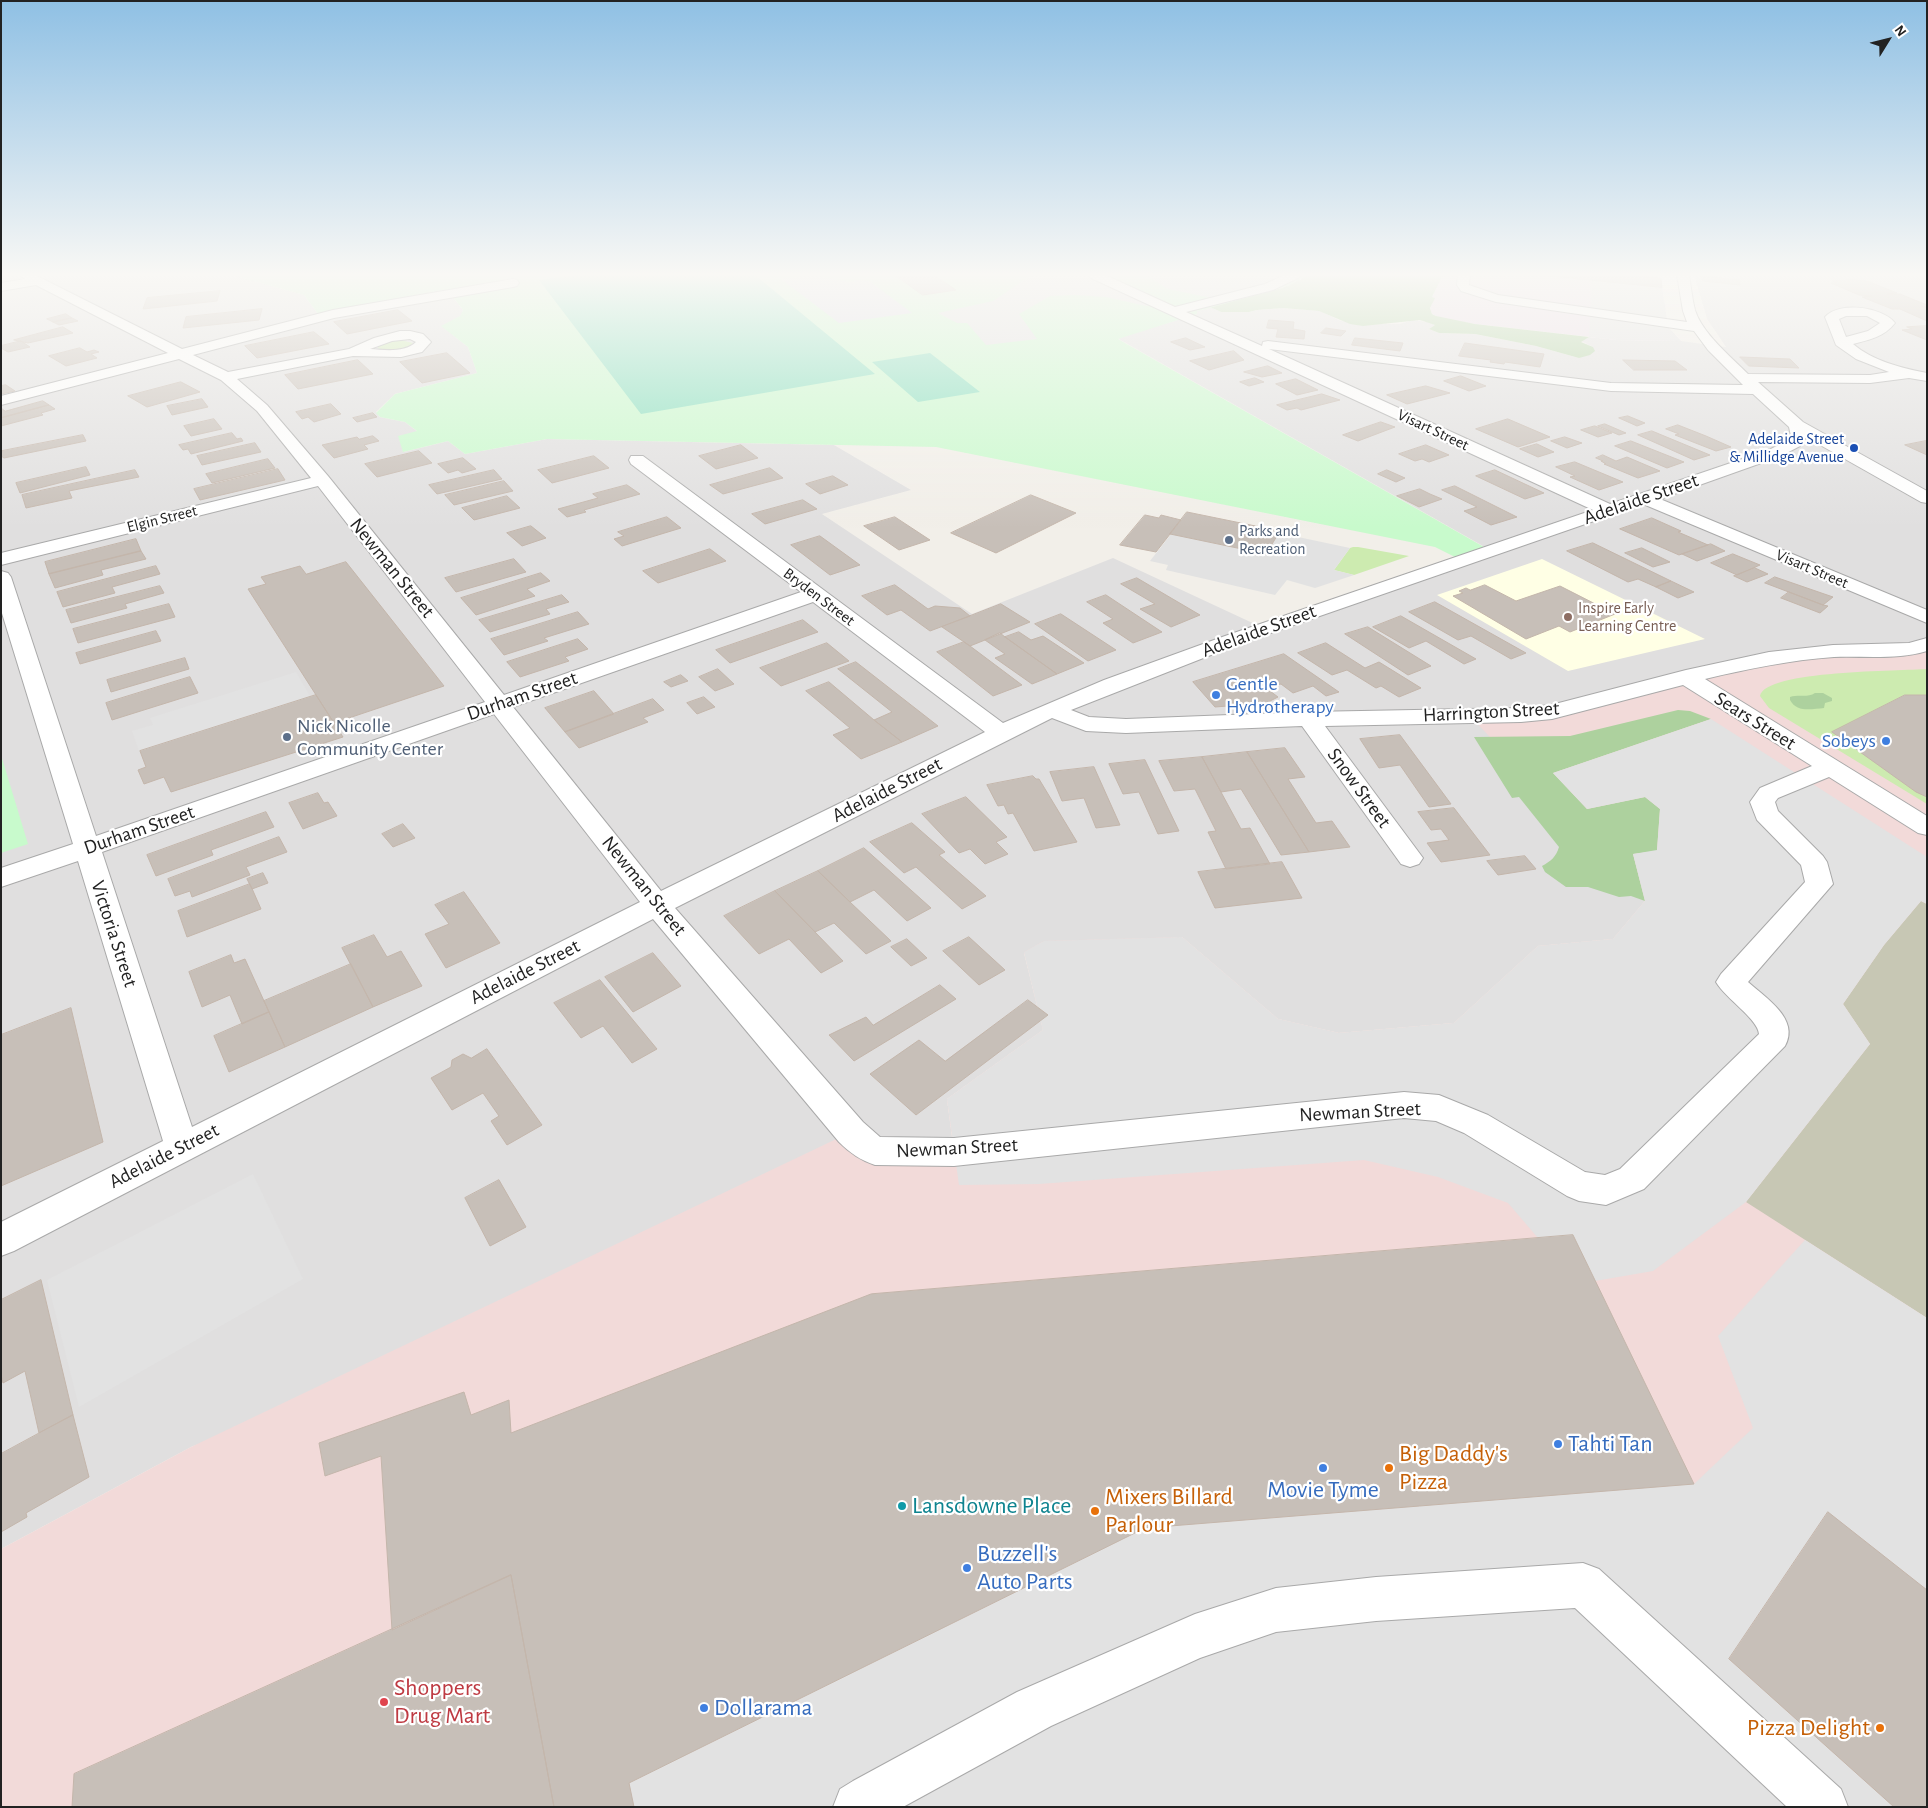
<!DOCTYPE html>
<html>
<head>
<meta charset="utf-8">
<style>
	body { margin:0 }
	#map { position:relative; width:1928px; height:1808px; overflow:hidden; background:#f2efe9; font-family:"Alegreya Sans",sans-serif }
	canvas { display:block }
	.frame { position:absolute; inset:0; border:2px solid #222; pointer-events:none }
	.north { position:absolute; left:1863px; top:15px; width:50px; height:50px; -webkit-text-stroke:4px #fff; paint-order:stroke; rotate:54deg; font-size:14px; font-weight:700; line-height:20px; text-align:center; color:#222 }
	.north::after { content:''; display:block; margin:auto; width:18px; height:22px; background:#222; clip-path:polygon(50% 0,100% 100%,50% 72%,0 100%) }
</style>
</head>
<body>
<div id="map">
<canvas width="1928" height="1808"></canvas>
<div class="frame"></div>
<div class="north">N</div>
</div>
<script>
const g = document.querySelector('canvas').getContext('2d');
g.lineJoin = 'round';
function fillPath(path, color) { g.fillStyle = color; g.fill(path, 'evenodd'); }
function stroke(path, color, width, dash) { g.strokeStyle = color; g.lineWidth = width; g.lineCap = dash ? 'butt' : 'round'; g.setLineDash(dash || []); g.stroke(path); }
function drawText(font, color, halo, rows, align = 'center') {
  g.font = font + ' "Alegreya Sans",sans-serif'; g.lineWidth = 4.5; g.setLineDash([]); g.textBaseline = 'middle'; g.strokeStyle = halo; g.fillStyle = color; for (const [text, x, y, turn = 0] of rows) {
    g.save(); g.translate(x, y); g.rotate((+turn || 0) * Math.PI / 180); g.textAlign = isNaN(turn) ? turn : align; if (halo) g.strokeText(text, 0, 0); g.fillText(text, 0, 0); g.restore();
  }
}
fillPath(new Path2D(`
	M1,275H232L304,295L318,314L443,290L453,297L463,310L461,316L442,326L468,347L477,373L395,394L376,412L380,417L405,422L418,432L404,452L448,441L465,454L547,439L834,445L911,490L822,514L972,614L1113,558L1259,626L1490,550L1117,338L1197,314V311L1210,307L1221,312H1249L1257,310L1283,308L1320,311L1341,321L1372,324H1399L1413,320L1428,322L1435,325L1429,329L1439,333L1475,334L1536,346L1579,358L1593,347L1581,341L1589,337L1618,340L1681,341L1726,347L1707,319L1694,275H1927V644L1645,901L1613,939L1538,946L1454,1023L1339,1033L1278,1019L1182,937L1024,953L1043,1030L947,1099L954,1152L191,1447L1,1549Z`), '#e0dfdf');
fillPath(new Path2D(`
	M1927,644V1807H1V1549L191,1447L851,1132L954,1152L947,1099L1043,1030L1024,952L1044,941L1182,937L1278,1019L1339,1033L1454,1023L1538,946L1613,939L1645,901L1470,716L1521,715L1769,658Z`), '#f2dad9');
fillPath(new Path2D(`
	M1443,275H1660L1668,327L1681,341L1618,340L1475,324L1440,318L1432,314L1430,308L1434,298L1432,297Z`), '#ebdbe8');
fillPath(new Path2D(`
	M1542,559L1705,639L1568,671L1437,595Z`), '#ffffe5');
fillPath(new Path2D(`
	M1921,901L1927,904V1318L1746,1202L1870,1044L1843,1004L1884,945Z`), '#c7c7b4');
fillPath(new Path2D(`
	M400,340L413,343C405,352 389,352 378,348V346L386,342Z
	M1353,547H1358L1409,556L1354,575L1334,570L1350,548Z
	M1927,669V695H1905L1833,732L1916,792L1927,797V804L1769,708L1760,696C1765,670 1902,671 1927,669Z`), '#cdebb0');
fillPath(new Path2D(`
	M1310,275H1443L1432,297L1435,298L1430,308L1432,314L1436,316L1475,324L1589,337L1581,342L1593,347L1595,351L1590,355L1579,358L1536,346L1475,334L1439,333L1429,329L1435,325L1420,320L1363,326L1350,324L1319,311L1283,308L1257,310L1249,312H1221L1210,307L1282,288Z
	M1815,693H1823L1832,698V701L1825,703L1824,708C1812,709 1797,713 1790,700V697C1799,694 1808,698 1815,693Z
	M1678,710L1690,711L1711,719L1553,773L1587,809L1645,797L1660,809L1657,851L1633,854L1645,901L1631,896L1619,897L1588,887H1566L1545,872L1542,866C1551,861 1556,857 1559,847L1519,797L1512,798L1474,737L1570,736Z`), '#add19e');
fillPath(new Path2D(`
	M232,275H1310L1288,286L1202,310L1197,311V314L1118,339L1491,551L1461,560L1435,547L936,447L547,439L465,454L448,441L403,452L398,436L417,431L405,422L380,417L376,413L395,394L477,373L468,347L441,326L460,316L463,310L453,297L443,290L318,314L304,295Z
	M1,755L28,844L1,853Z`), '#c8facc');
fillPath(new Path2D(`
	M576,275H755L875,374L641,414L539,280Z
	M930,353L980,392L918,402L872,362Z`), '#88e0be');
fillPath(new Path2D(`
	M1037,275H1087L1152,305L1146,306L1106,297L1075,295L1050,296L1019,314L1037,339L986,345L967,323H957L938,313L993,301L1029,277Z
	M1146,275H1287L1273,282L1212,298L1168,289Z
	M1592,280L1662,287L1668,327L1681,341L1618,340L1589,337Z
	M1279,533L1350,548L1334,570L1354,575L1315,588L1287,580L1275,595L1166,570L1168,565L1150,561L1171,534L1266,554Z
	M296,672L310,696L139,751L132,731L153,725L150,718Z
	M1711,719L1927,857V904L1921,901L1884,945L1843,1004L1870,1044L1746,1202L1653,1271L1595,1281L1538,1238L1508,1203L1438,1177L1364,1160L1039,1184L959,1185L947,1099L1043,1030L1024,952L1044,941L1182,937L1278,1019L1339,1033L1454,1023L1538,946L1613,939L1645,901L1633,854L1657,850L1660,809L1645,797L1587,809L1553,773Z
	M253,1174L303,1279L79,1407L47,1280Z
	M1805,1240L1927,1318V1590L1828,1512L1729,1659L1894,1807H634L629,1783L1145,1528L1694,1484L1753,1428L1718,1336Z`), '#e2e2e2');
fillPath(new Path2D(`
	M813,275L849,282L861,280L873,282L872,283L912,313L839,323L781,279Z`), '#dddde8');
const building = new Path2D(`
	M895,275H934L956,290L923,295Z
	M1541,275H1645V277L1661,278L1662,287Z
	M1702,276L1739,280L1740,285L1703,281Z
	M1853,280L1867,281L1897,293L1887,294H1900L1927,305V307L1921,306L1927,308V321L1900,309H1892L1862,297L1872,296L1859,295L1831,283H1837L1833,281Z
	M220,291L217,301L143,309L147,298Z
	M262,309L259,320L183,328L186,317Z
	M398,310L412,321L347,334L334,322Z
	M66,314L72,318L53,322L47,319Z
	M72,318L78,321L59,325L53,322Z
	M1269,320L1294,322L1293,329L1305,331L1304,339L1276,337L1278,329L1267,328Z
	M1927,326V340L1902,330L1912,329L1907,327Z
	M63,327L73,333L28,343L14,340Z
	M1326,328L1346,331L1341,336L1321,333Z
	M314,332L329,344L257,358L245,346Z
	M1186,338L1205,347L1190,350L1171,342Z
	M1355,338L1403,343L1400,351L1352,345Z
	M21,341L30,347L8,352L1,348V346Z
	M1465,343L1544,354L1540,367L1505,362L1504,364L1490,362L1491,360L1459,356Z
	M80,348L87,352L94,350L99,352L91,354L97,358L66,366L49,356Z
	M1234,351L1244,360L1209,370L1190,361Z
	M447,353L470,373L422,383L400,362Z
	M1740,357L1790,359L1799,368L1749,366Z
	M358,360L373,374L298,389L285,375Z
	M1623,360L1675,361L1687,370H1634Z
	M1268,366L1282,373L1262,377L1244,372Z
	M1461,376L1486,386L1469,391L1444,381Z
	M1255,378L1264,382L1249,386L1240,382Z
	M1296,379L1318,390L1297,395L1276,384Z
	M181,382L200,392L147,407L128,396Z
	M6,385L15,391L1,394V386Z
	M1426,386L1450,393L1407,404L1387,395Z
	M1322,394L1340,400L1301,410L1297,408L1287,410L1277,405Z
	M202,399L208,407L172,415L167,406Z
	M43,401L49,405L1,418V408L5,411Z
	M331,404L341,414L314,422L308,417L302,419L296,412Z
	M49,405L55,409L41,413L43,415L1,426V418Z
	M373,413L377,417L357,422L353,418Z
	M1628,416L1645,423L1637,426L1619,418Z
	M214,419L222,429L191,436L184,426Z
	M1508,419L1550,437L1518,447L1476,429Z
	M1381,422L1395,427L1358,441L1343,435Z
	M1605,424L1626,433L1619,435L1598,426Z
	M1678,425L1706,436L1731,447L1716,451L1675,435L1679,434L1666,429Z
	M1595,426L1612,433L1598,437L1581,430Z
	M1652,431L1710,455L1694,460L1638,435Z
	M232,433L237,439L241,438L243,441L191,454L188,449L183,450L179,445Z
	M83,435L86,441L4,458L1,456L2,451Z
	M373,436L379,441L364,445L368,449L334,458L322,445L357,437L359,439Z
	M1565,437L1582,443L1567,448L1551,441Z
	M1631,441L1684,462L1667,468L1615,446Z
	M1926,441L1927,455L1905,445Z
	M255,443L261,452L202,465L197,456Z
	M1537,444L1554,452L1538,457L1520,449Z
	M741,445L758,458L716,469L699,456Z
	M1426,445L1449,455L1429,462L1422,459L1415,461L1399,454Z
	M419,451L432,463L377,477L365,464Z
	M1603,455L1616,461L1627,457L1660,471L1638,478L1604,464H1606L1601,461H1603L1596,458Z
	M594,456L609,468L552,483L538,470Z
	M463,458L476,469L462,473L458,470L448,473L438,464Z
	M268,459L275,468L212,483L206,474Z
	M1575,462L1623,482L1599,490L1570,477L1575,476L1556,467Z
	M86,467L90,475L20,493L16,483Z
	M770,468L783,478L723,494L710,485Z
	M278,469L285,480L200,500L194,489Z
	M135,470L139,477L69,491L72,498L26,508L22,495Z
	M494,470L502,479L437,494L429,485Z
	M1387,470L1405,478L1396,482L1378,474Z
	M1495,470L1544,493L1525,499L1476,476Z
	M833,476L848,485L820,494L806,484Z
	M504,481L513,491L454,505L445,495Z
	M627,485L640,494L584,510L586,512L567,517L558,509L598,498L593,494Z
	M1455,486L1517,517L1491,525L1464,511L1477,507L1442,490Z
	M1420,489L1430,494L1442,499L1419,507L1397,496Z
	M1031,495L1076,513L996,553L951,533Z
	M507,496L520,508L474,520L462,508Z
	M803,500L817,509L765,524L752,514Z
	M1187,512L1280,531L1266,554L1170,534Z
	M1145,515L1159,518L1161,515L1181,520L1156,552L1120,545Z
	M667,517L681,528L622,546L614,539L624,536L618,532Z
	M895,517L930,540L899,550L864,526Z
	M1652,518L1681,531L1678,532L1708,545L1679,555L1620,529Z
	M531,526L546,538L522,546L507,533Z
	M820,536L860,565L830,575L791,545Z
	M136,539L141,551L49,574L45,562Z
	M1593,543L1671,581L1656,587L1638,579L1628,582L1567,551Z
	M1711,544L1725,551L1697,561L1682,554Z
	M1642,548L1670,562L1653,567L1625,553Z
	M710,549L726,561L658,583L643,571Z
	M141,551L146,559L101,570L103,575L55,588L49,574Z
	M1733,554L1760,565L1737,575L1711,563Z
	M514,559L526,572L456,592L445,578Z
	M346,562L444,686L334,723L248,589L266,584L261,577L300,566L306,574Z
	M156,566L160,574L112,587L115,593L63,607L57,592Z
	M1755,568L1768,574L1747,582L1734,576Z
	M541,573L550,581L527,589L535,596L476,615L461,598Z
	M1775,577L1833,597L1823,605L1765,583Z
	M1137,578L1200,615L1171,627L1140,609L1155,604L1121,584Z
	M1671,581L1694,592L1678,598L1656,587Z
	M895,585L928,609L935,606L960,608L970,616L930,631L901,610L887,615L862,596Z
	M1485,585L1516,601L1560,586L1615,614L1570,632L1559,626L1526,639L1453,596L1463,593L1459,591L1466,588L1470,590Z
	M160,586L164,593L125,604L127,608L71,623L66,610Z
	M1789,592L1823,605L1828,606L1820,613L1781,598Z
	M562,595L569,602L546,609L550,614L490,632L479,620Z
	M1106,595L1162,632L1133,643L1103,623L1113,619L1087,602Z
	M1435,602L1526,653L1511,659L1471,636L1458,640L1409,612Z
	M169,604L175,617L78,643L73,629Z
	M1001,604L1030,622L970,646L942,627Z
	M578,612L589,624L544,638L548,641L504,655L491,639Z
	M1061,614L1116,650L1088,661L1035,624Z
	M1401,616L1476,659L1464,664L1426,641L1409,648L1373,627Z
	M803,620L818,632L730,663L716,650Z
	M1368,627L1431,666L1408,675L1345,634Z
	M156,631L161,641L80,664L76,653Z
	M1019,632L1031,640L1043,636L1084,663L1057,674L1005,637Z
	M1000,633L1005,637L1057,674L1032,684L995,658L1005,654L985,640Z
	M578,639L588,649L565,657L569,661L520,677L507,662Z
	M964,642L970,646L1022,685L993,696L937,652Z
	M827,643L849,661L781,686L760,668Z
	M1326,643L1365,668L1379,662L1421,688L1399,697L1381,686L1376,688L1347,670L1332,675L1298,653Z
	M1284,654L1339,692L1326,696L1313,686L1293,693L1281,684L1266,688L1278,697L1266,703L1215,707L1193,682Z
	M185,658L189,669L111,692L107,680Z
	M856,662L938,726L902,742L874,720L892,712L838,669Z
	M718,669L734,684L715,691L699,677Z
	M681,675L688,681L671,687L664,682Z
	M190,677L198,693L112,720L106,703Z
	M829,682L874,720L902,742L861,759L833,735L850,728L806,691Z
	M594,691L614,714L565,732L545,708Z
	M316,695L343,737L171,792L164,777L144,784L138,770L146,767L140,751Z
	M1905,695H1927V797L1916,792L1832,732Z
	M704,697L715,707L697,714L687,703Z
	M653,699L664,710L643,718L648,722L579,748L565,732Z
	M1400,735L1451,804L1429,807L1400,765L1379,768L1360,739Z
	M1285,748L1305,777L1288,779L1316,823L1332,821L1350,847L1309,852L1247,752Z
	M1247,752L1309,852L1281,855L1241,789L1221,792L1202,757Z
	M1202,757L1241,829L1250,828L1270,864L1226,869L1208,832L1216,831L1195,789L1174,791L1159,761Z
	M1145,760L1179,831L1158,834L1139,792L1123,794L1109,764Z
	M1094,767L1120,825L1096,828L1084,798L1062,801L1050,772Z
	M1033,776L1036,779H1039L1077,842L1034,851L1013,813L1008,814L1004,805L998,806L987,785Z
	M318,793L324,803L328,802L337,816L303,829L289,803Z
	M966,797L1007,837L996,842L1008,854L985,864L970,849L959,853L922,814Z
	M1454,808L1490,855L1441,862L1427,843L1449,840L1441,829L1431,830L1418,812Z
	M266,812L274,827L211,850L213,855L156,876L147,855Z
	M912,823L945,852L939,855L986,896L962,909L916,867L904,873L870,842Z
	M403,824L415,838L393,847L382,834Z
	M279,837L287,852L246,867L250,875L192,897L190,891L175,896L168,879Z
	M864,848L931,908L907,921L874,890L850,902L818,871Z
	M1525,856L1536,869L1498,875L1487,861Z
	M1282,862L1302,898L1215,908L1198,872Z
	M818,871L850,902L891,941L866,954L834,923L815,932L775,891Z
	M263,873L268,883L252,889L247,879Z
	M250,884L261,909L187,937L178,911Z
	M775,891L815,932L843,961L821,973L789,939L759,954L724,916Z
	M464,892L500,943L446,968L425,934L449,924L435,905Z
	M374,935L387,957L401,951L422,986L373,1007L342,948Z
	M969,937L1005,970L979,985L943,951Z
	M907,939L927,958L911,966L891,947Z
	M653,953L681,986L633,1012L605,977Z
	M231,955L234,963L245,959L269,1012L242,1024L230,995L202,1007L189,972Z
	M351,964L373,1007L285,1047L264,1001Z
	M600,980L657,1049L632,1063L603,1026L581,1038L554,1003Z
	M940,985L956,999L854,1061L829,1035L866,1017L873,1025Z
	M1028,1000L1048,1015L916,1115L870,1074L919,1040L945,1061Z
	M71,1008L103,1142L1,1186V1035Z
	M269,1012L285,1047L229,1072L214,1036Z
	M487,1049L542,1125L507,1145L491,1121L499,1116L483,1093L452,1110L431,1078L451,1067L452,1060L463,1054L471,1058Z
	M499,1180L526,1227L490,1246L465,1198Z
	M1573,1235L1694,1484L1145,1528L629,1783L634,1807H554L511,1575L392,1630L381,1456L325,1476L319,1443L464,1392L471,1415L509,1400L511,1433L871,1294Z
	M41,1280L73,1415L39,1433L25,1371L3,1383L1,1375V1300Z
	M73,1415L89,1477L26,1513L27,1517L1,1532V1454Z
	M1828,1512L1927,1590V1807H1894L1729,1659Z
	M511,1575L554,1807H72L74,1774Z`);
fillPath(building, '#c7bfb8');
stroke(building, '#c4b6ab', 1);
const minor = new Path2D(`
	M20,275H35L182,349L333,310L513,279L517,280L519,283L517,286L513,287L334,318L193,355L228,372L349,349L374,338L400,331H410L423,334L431,342L422,352L401,357L353,356L237,379L267,405L328,476L504,695L801,592L631,464L629,460L631,456H643L1003,723L1104,680L1225,636L1593,510L1091,278L1089,275H1105L1175,307L1265,284L1285,275H1300L1298,278L1273,290L1186,312L1262,346L1263,342L1268,341L1611,383L1743,385L1708,350L1694,331L1496,302L1461,291L1457,285L1458,275H1470L1469,285L1498,295L1687,322L1683,311L1677,275H1689C1691,286 1692,299 1695,310C1702,333 1731,357 1748,374L1870,375L1889,372L1856,359L1836,345L1825,317C1839,301 1883,307 1895,323C1884,337 1869,340 1853,344C1873,361 1901,368 1927,373V381L1909,378L1870,383L1758,382L1803,422L1927,491V503L1921,502L1806,437L1800,446L1781,456L1660,499L1927,610V623L1643,504L1239,644L1071,710L1089,717L1126,719L1308,712L1521,708L1551,705L1686,670L1769,652L1833,645L1909,643L1927,638V651C1897,660 1865,656 1834,657C1790,660 1748,669 1705,679L1927,816V835L1918,833L1829,777L1778,798L1775,802L1778,811L1823,856L1827,862L1833,884L1748,982C1766,998 1800,1019 1785,1046L1644,1189L1606,1205L1579,1201L1567,1196L1464,1133L1436,1121L1404,1118L954,1166L875,1165C860,1160 850,1153 839,1142L653,919L14,1251L1,1256V1222L163,1141L78,861L1,887V868L73,844L1,610V571L8,573L11,577L96,836L485,702L318,486L1,565V553L311,478L257,411L221,380L179,359L1,405V396L168,353L36,285L1,291V283L25,279ZM1846,316H1867L1880,323L1868,331L1846,337L1839,319ZM410,339L416,342C405,353 384,350 370,349L392,341ZM1269,349L1611,391L1753,394L1789,427L1791,436L1788,440L1769,450L1610,504ZM813,602L985,732L661,891L513,707ZM1683,685L1812,766L1760,788L1750,802L1757,820L1801,865L1805,882L1721,974L1716,982C1725,998 1758,1019 1759,1034L1620,1169L1605,1175L1585,1172L1488,1115L1439,1095L1404,1092L954,1138L880,1137L863,1122L675,908L1052,718L1086,731L1126,733L1302,726L1401,864L1410,867L1419,864L1423,858L1325,726L1521,722L1552,719ZM494,714L640,902L192,1127L102,852Z
	M1583,1563L1599,1569L1841,1789L1848,1807H1787L1575,1608L1376,1621L1276,1632L1200,1658L1051,1726L903,1807H833L840,1789L853,1781L1017,1692L1195,1614L1276,1588L1376,1577Z`);
stroke(minor, '#a9a9a9', 2);
fillPath(minor, '#fff');
const sky = g.createLinearGradient(0, 0, 0, 528);
sky.addColorStop(0, '#8fc0e4');
sky.addColorStop(0.52, '#f9f8f5');
sky.addColorStop(1, '#f9f8f500');
g.fillStyle = sky;
g.fillRect(0, 0, 1928, 528);
for (const [x, y, r, color] of [
	[1854,448,5,"#1a4fb4"],
	[1229,540,5,"#5c6f8a"],
	[1568,617,5,"#8d6e63"],
	[1216,695,5,"#3f7fe0"],
	[287,737,5,"#5c6f8a"],
	[1886,741,5,"#3f7fe0"],
	[1558,1444,5,"#3f7fe0"],
	[1323,1468,5,"#3f7fe0"],
	[1389,1468,5,"#e8710a"],
	[902,1506,5,"#0f9aa8"],
	[1095,1511,5,"#e8710a"],
	[967,1568,5,"#3f7fe0"],
	[384,1702,5,"#e0444e"],
	[704,1708,5,"#3f7fe0"],
	[1880,1728,5,"#e8710a"]
]) { const dot = new Path2D(); dot.arc(x, y, r, 0, 2 * Math.PI); g.fillStyle = color; g.fill(dot); stroke(dot, '#fff', 2); }
drawText('16px', '#222', '#fff', [
	["Visart Street",1433,430,25],
	["Elgin Street",162,519,-14],
	["Visart Street",1812,569,23],
	["Bryden Street",819,597,37]
]);
drawText('16px', '#164399', '#fff', [
	["Adelaide Street",1844,439],
	["& Millidge Avenue",1844,457]
], 'right');
drawText('16px', '#4e5e75', '#fff', [
	["Parks and",1239,531],
	["Recreation",1239,549]
], 'left');
drawText('16px', '#785e54', '#fff', [
	["Inspire Early",1578,608],
	["Learning Centre",1578,626]
], 'left');
drawText('20px', '#222', '#fff', [
	["Adelaide Street",1641,499,-19],
	["Newman Street",392,568,51],
	["Adelaide Street",1259,631,-20],
	["Durham Street",522,696,-19],
	["Harrington Street",1491,712,-3],
	["Sears Street",1755,721,32],
	["Snow Street",1359,788,54],
	["Adelaide Street",887,790,-27],
	["Durham Street",139,830,-19],
	["Newman Street",644,886,51],
	["Victoria Street",114,934,72],
	["Adelaide Street",525,972,-27],
	["Newman Street",1360,1112,-3],
	["Newman Street",957,1148,-3],
	["Adelaide Street",164,1156,-27]
]);
drawText('20px', '#366cbe', '#fff', [
	["Gentle",1226,684],
	["Hydrotherapy",1226,707],
	["Sobeys",1876,741,"right"]
], 'left');
drawText('20px', '#4e5e75', '#fff', [
	["Nick Nicolle",297,726],
	["Community Center",297,749]
], 'left');
drawText('24px', '#366cbe', '#fff', [
	["Tahti Tan",1568,1444],
	["Movie Tyme",1323,1490,"center"],
	["Buzzell's",977,1554],
	["Auto Parts",977,1582],
	["Dollarama",714,1708]
], 'left');
drawText('24px', '#c56008', '#fff', [
	["Big Daddy's",1399,1454],
	["Pizza",1399,1482],
	["Mixers Billard",1105,1497],
	["Parlour",1105,1525],
	["Pizza Delight",1870,1728,"right"]
], 'left');
drawText('24px', '#0d838f', '#fff', [
	["Lansdowne Place",912,1506]
], 'left');
drawText('24px', '#be3a42', '#fff', [
	["Shoppers",394,1688],
	["Drug Mart",394,1716]
], 'left');
</script>
</body>
</html>
